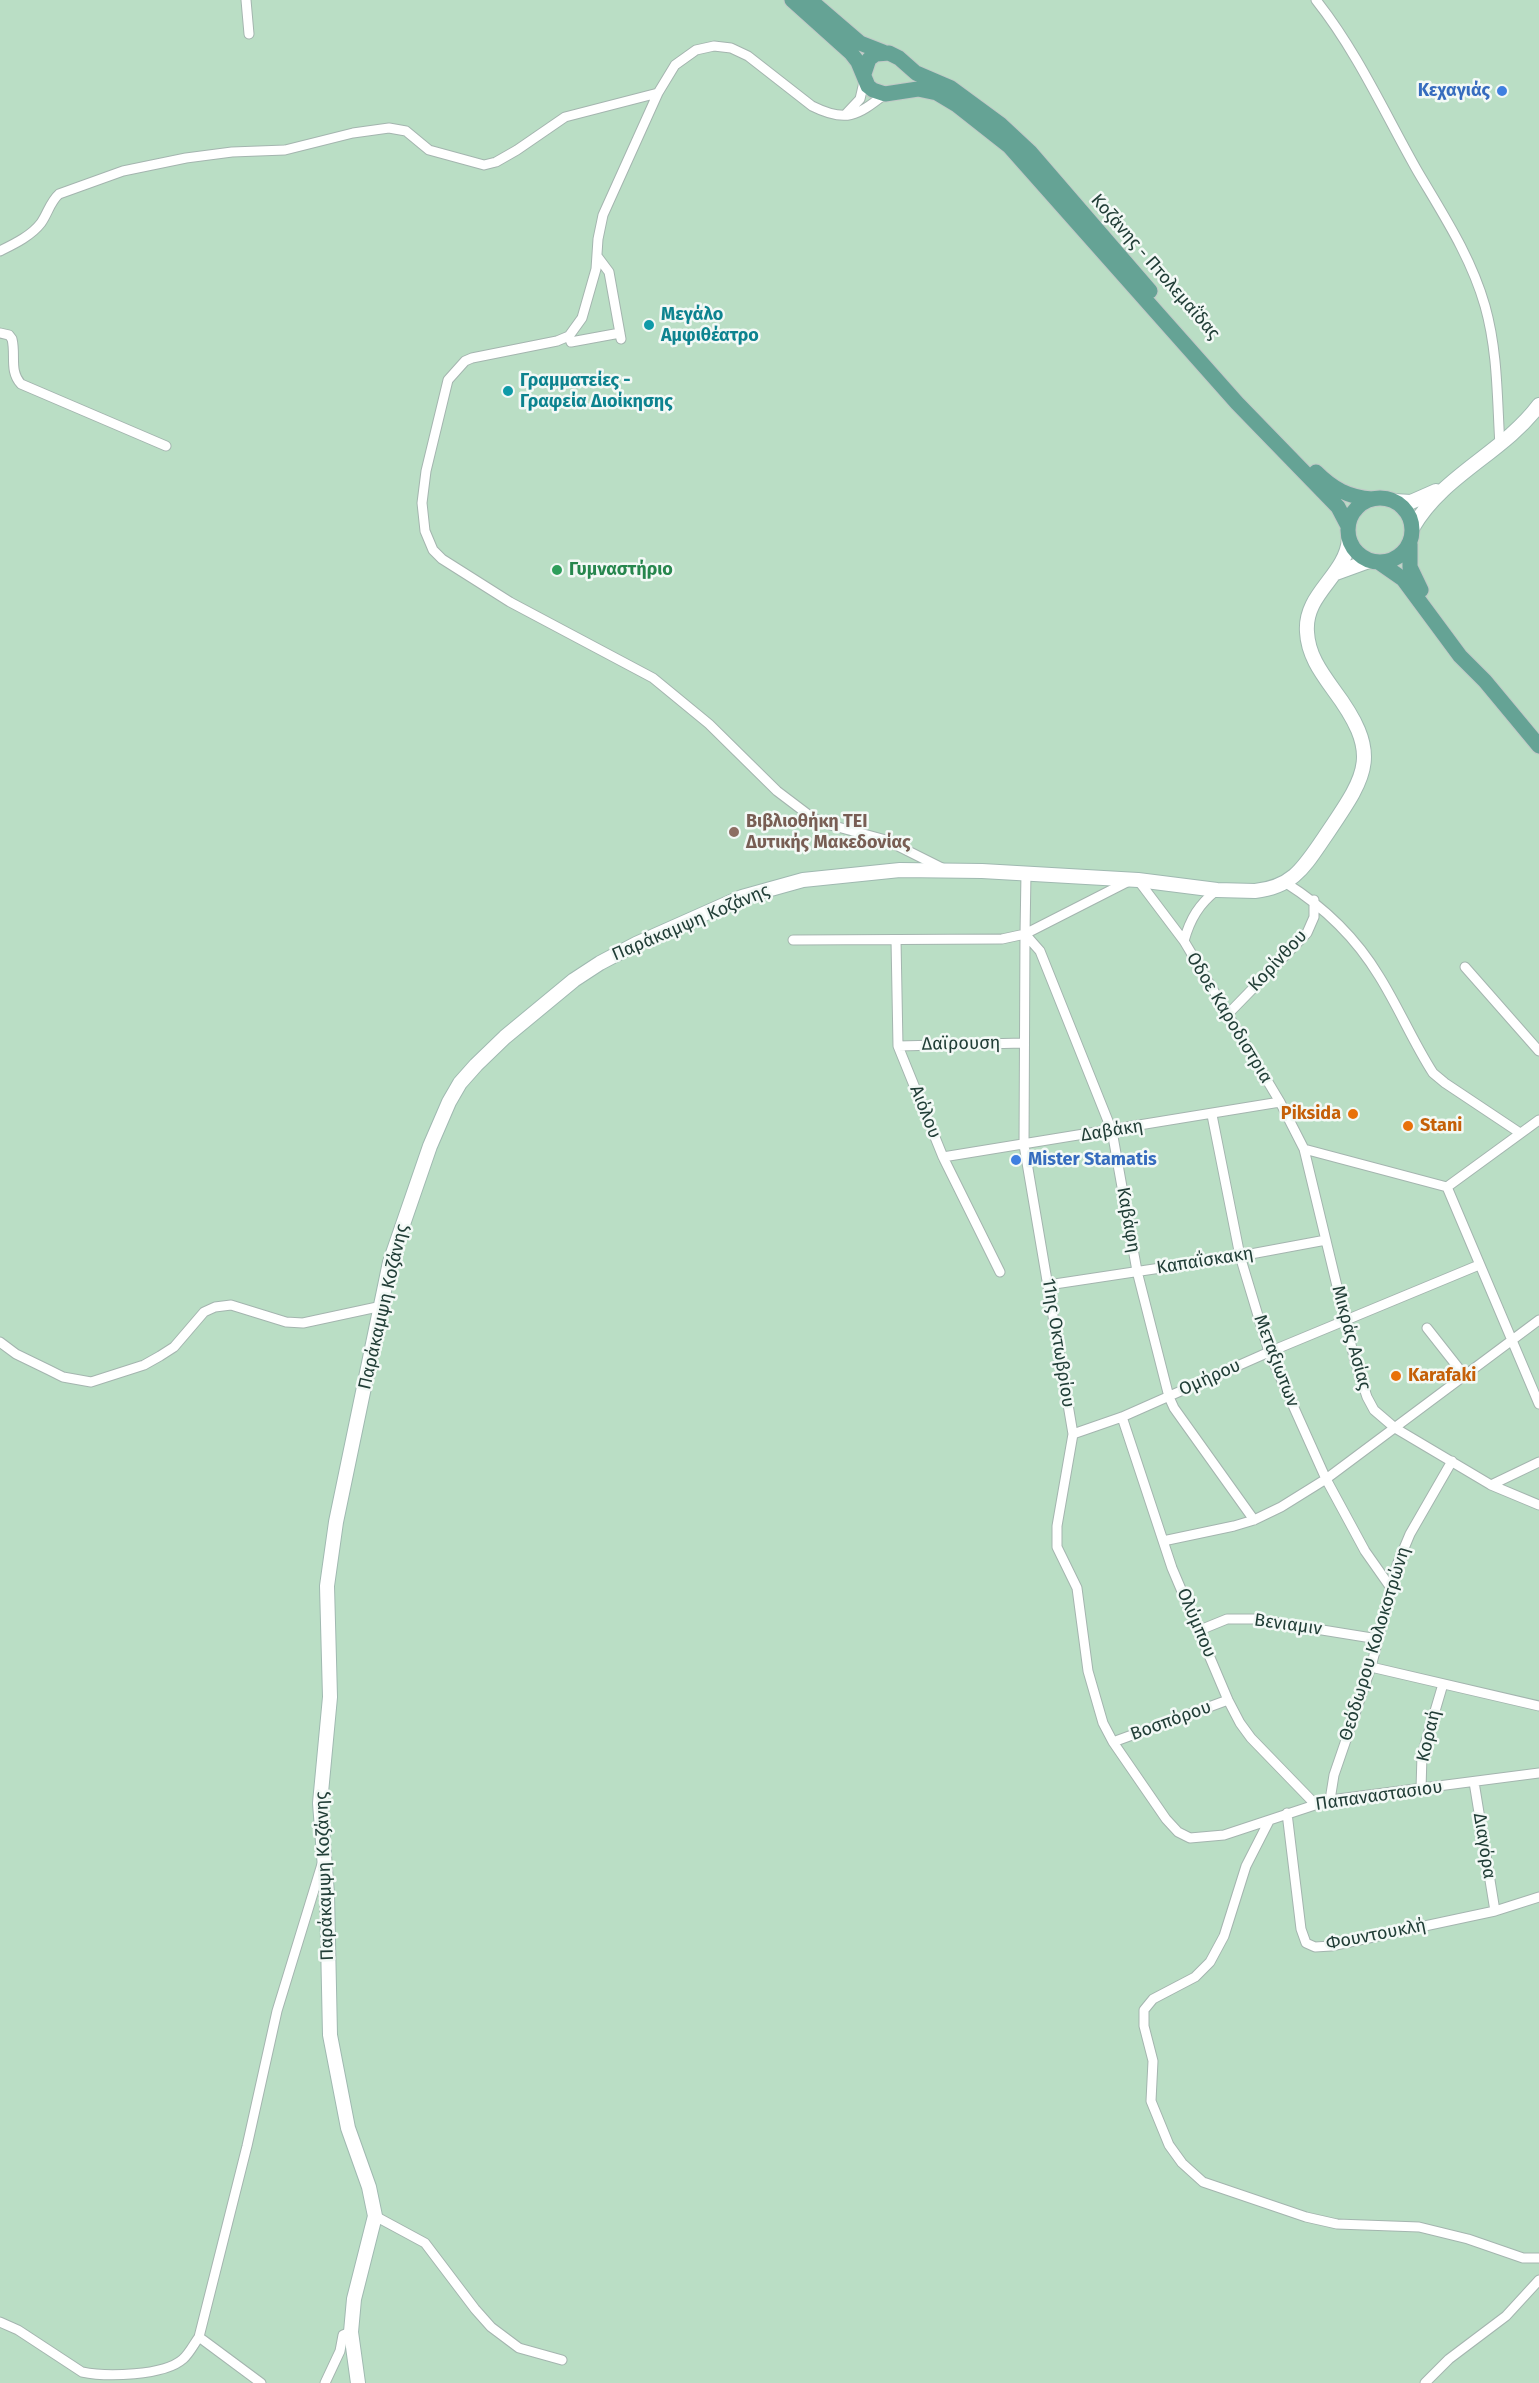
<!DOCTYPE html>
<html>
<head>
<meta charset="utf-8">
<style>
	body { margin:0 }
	canvas { display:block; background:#e2ede8 }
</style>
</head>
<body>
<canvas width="1539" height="2383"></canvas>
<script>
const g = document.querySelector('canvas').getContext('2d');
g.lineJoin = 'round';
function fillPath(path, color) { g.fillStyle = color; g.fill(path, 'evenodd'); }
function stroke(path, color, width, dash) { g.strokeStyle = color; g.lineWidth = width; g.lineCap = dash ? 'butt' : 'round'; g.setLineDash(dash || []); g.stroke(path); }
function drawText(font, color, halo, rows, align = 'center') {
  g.font = font + ' "Fira Sans",sans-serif'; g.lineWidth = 5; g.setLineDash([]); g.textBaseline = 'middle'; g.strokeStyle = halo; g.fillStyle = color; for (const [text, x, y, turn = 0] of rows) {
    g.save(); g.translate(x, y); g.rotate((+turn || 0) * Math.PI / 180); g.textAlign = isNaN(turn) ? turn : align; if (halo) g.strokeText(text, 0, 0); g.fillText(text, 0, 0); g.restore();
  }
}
fillPath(new Path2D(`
	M0,0H1539V2383H0Z`), '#badec5');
const street = new Path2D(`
	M246,0L249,34
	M1316,0C1358,53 1385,114 1418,172C1444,216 1471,257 1485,306C1498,352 1497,399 1500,446
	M885,94C857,116 846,123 812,106L748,56L731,48L714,46L696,50L675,65L658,93L603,215L598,239L596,269L582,318L569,336L557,341L472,358L465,361L448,380L426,471L422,503L425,531L433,550L442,559L510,602L653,678L709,724L777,791L810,816L823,823L886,840L944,869
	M845,115L860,99L864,82
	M0,251C14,244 31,236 41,223C48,213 50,202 59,194L123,171L186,158L232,152L285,150L353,133L389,128L406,131L429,150L484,165L496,162L517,150L565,117L658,93
	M597,256L609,272L621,339
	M0,333L9,335L12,339C16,355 9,371 21,384L166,446
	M569,336L571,342L620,333
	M1026,873L1025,934L1040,951L1112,1131L1137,1271L1169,1397L1174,1408L1254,1520
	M1138,880L1184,941L1280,1102L1304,1149L1355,1361L1367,1397L1374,1410L1395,1428L1491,1485L1539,1505
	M1286,883C1324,907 1356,938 1379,976C1399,1008 1413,1042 1433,1073L1445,1083L1520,1133
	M1025,934L1024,1145L1073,1434L1057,1526V1547L1077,1588L1088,1671L1103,1723L1113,1742L1166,1819L1178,1832L1190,1838L1224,1835L1330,1800L1539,1773
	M793,940L1002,939L1025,934L1131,880
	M896,940L898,1046L943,1157L1000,1272
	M1184,941C1190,919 1199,904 1217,890
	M1465,967L1539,1051
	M1228,1014L1307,933L1314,917V900
	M898,1046L1024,1043
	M1212,1115L1240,1256L1269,1352L1326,1479L1365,1551L1391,1588
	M1304,1149L1447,1187
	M943,1157L1280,1102
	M1447,1187L1539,1404
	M1447,1187L1539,1120
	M1048,1285L1240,1256L1326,1240
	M1427,1328L1464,1375
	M0,1342L16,1354L49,1370L63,1377L91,1382L144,1365L160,1356L174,1347L204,1312L215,1307L231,1305L286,1322L303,1323L382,1306
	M1122,1417L1172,1568L1228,1700L1240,1723L1251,1738L1315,1804
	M1073,1434L1122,1417L1269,1352L1479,1265
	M1491,1485L1539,1462
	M1163,1541L1234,1526L1254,1520L1281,1507L1326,1479L1539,1320
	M1200,1630L1227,1619H1254L1378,1639
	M1371,1667L1539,1706
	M1113,1742L1228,1700
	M1474,1782L1495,1911
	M1421,1789L1422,1755L1443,1684
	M1330,1800L1334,1775L1371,1667L1397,1565L1410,1534L1452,1461
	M1287,1813L1301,1929L1306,1943L1315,1947L1331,1946L1495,1911L1539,1897
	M1269,1821L1246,1866L1224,1936L1210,1962L1195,1977L1153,1999L1144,2010V2026L1153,2061L1151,2101L1169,2145L1182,2163L1203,2182L1306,2217L1337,2224L1419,2227L1468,2239L1523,2258H1539
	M375,2216L425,2243L475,2309L491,2327L519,2348L562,2360
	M0,2322L18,2330L82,2372C106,2377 164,2376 183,2359C189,2354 194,2344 199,2337L247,2146L277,2011L322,1864
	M199,2337L261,2383
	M325,2383L340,2351L343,2335L351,2332
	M1425,2383L1449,2359L1506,2316L1539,2280`);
const secondary = new Path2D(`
	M1394,501L1411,502L1436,491
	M1413,527C1443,475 1503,453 1539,405
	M1336,573L1369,561
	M358,2383L351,2332L354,2299L375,2216L369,2187L348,2128L330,2035L327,1894L320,1803L330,1697L327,1586L336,1522L390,1262L430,1146L449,1102L460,1083L476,1065L505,1037L574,980L600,963L636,944L742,897L803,880L900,870L982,871L1138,880L1217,890L1255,891C1293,887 1304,867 1324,838C1367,774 1383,756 1333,689C1320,671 1308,654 1307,632C1304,593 1346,576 1349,539`);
const primary = new Path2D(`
	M792,0L851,53L858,62L868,86L873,90L885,94L918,89L937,93L957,105L1009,146L1237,403L1338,507L1348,526
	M810,0L860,43L883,52
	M864,74L869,59L876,54L889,53L899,58L916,73L951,88L1000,124L1030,152L1150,291
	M1316,472C1333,489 1348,497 1372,499
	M1348 530a32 32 0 1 1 64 0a32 32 0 1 1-64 0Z
	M1410,544V567L1421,590
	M1380,563L1403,579L1460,656L1485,681L1539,746`);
stroke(street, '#a4b5af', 11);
stroke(secondary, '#a0b9b1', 16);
stroke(primary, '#c1c9c7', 17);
stroke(street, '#fff', 9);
stroke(secondary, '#fff', 14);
stroke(primary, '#65a395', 15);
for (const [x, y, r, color] of [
	[1502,91,6,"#3f7fe0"],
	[649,325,6,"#0f9aa8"],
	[508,391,6,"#0f9aa8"],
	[557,570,6,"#2e9e5b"],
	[734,832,6,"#8d6e63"],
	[1353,1114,6,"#e8710a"],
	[1408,1126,6,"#e8710a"],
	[1016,1160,6,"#3f7fe0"],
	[1396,1376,6,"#e8710a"]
]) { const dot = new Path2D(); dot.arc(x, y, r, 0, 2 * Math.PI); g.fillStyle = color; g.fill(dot); stroke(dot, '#f3f9f6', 2); }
drawText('bold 18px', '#366cbe', '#f3f9f6', [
	["Κεχαγιάς",1490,91],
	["Mister Stamatis",1028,1160,"left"]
], 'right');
drawText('18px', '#213e37', '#f3f9f6', [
	["Κοζάνης - Πτολεμαΐδας",1155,267,49],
	["Παράκαμψη Κοζάνης",691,923,-23],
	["Κορίνθου",1278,961,-47],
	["Oδοε Καροδιστρια",1229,1018,59],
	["Δαϊρουση",961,1044,-1],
	["Αιόλου",925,1112,68],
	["Δαβάκη",1112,1131,-9],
	["Καβάφη",1128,1220,80],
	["Καπαΐσκακη",1205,1261,-9],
	["Παράκαμψη Κοζάνης",384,1307,-77],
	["Μικράς Ασίας",1351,1338,75],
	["11ης Οκτωβρίου",1058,1343,81],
	["Μεταξιωτων",1276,1361,69],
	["Ομήρου",1210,1378,-24],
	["Ολύμπου",1196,1623,67],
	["Βενιαμιν",1288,1625,8],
	["Θεόδωρου Κολοκοτρώνη",1375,1644,-73],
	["Βοσπόρου",1171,1721,-20],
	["Κοραή",1429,1736,-77],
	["Παπαναστασιου",1379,1796,-8],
	["Διαγόρα",1484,1846,81],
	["Παράκαμψη Κοζάνης",325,1876,-92],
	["Φουντουκλή",1376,1935,-11]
]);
drawText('bold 18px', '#0d838f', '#f3f9f6', [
	["Μεγάλο",661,315],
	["Αμφιθέατρο",661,336],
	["Γραμματείες -",520,381],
	["Γραφεία Διοίκησης",520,402]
], 'left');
drawText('bold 18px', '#27864d', '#f3f9f6', [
	["Γυμναστήριο",569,570]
], 'left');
drawText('bold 18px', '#785e54', '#f3f9f6', [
	["Βιβλιοθήκη ΤΕΙ",746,822],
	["Δυτικής Μακεδονίας",746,843]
], 'left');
drawText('bold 18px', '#c56008', '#f3f9f6', [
	["Piksida",1341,1114,"right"],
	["Stani",1420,1126],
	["Karafaki",1408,1376]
], 'left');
</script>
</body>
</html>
